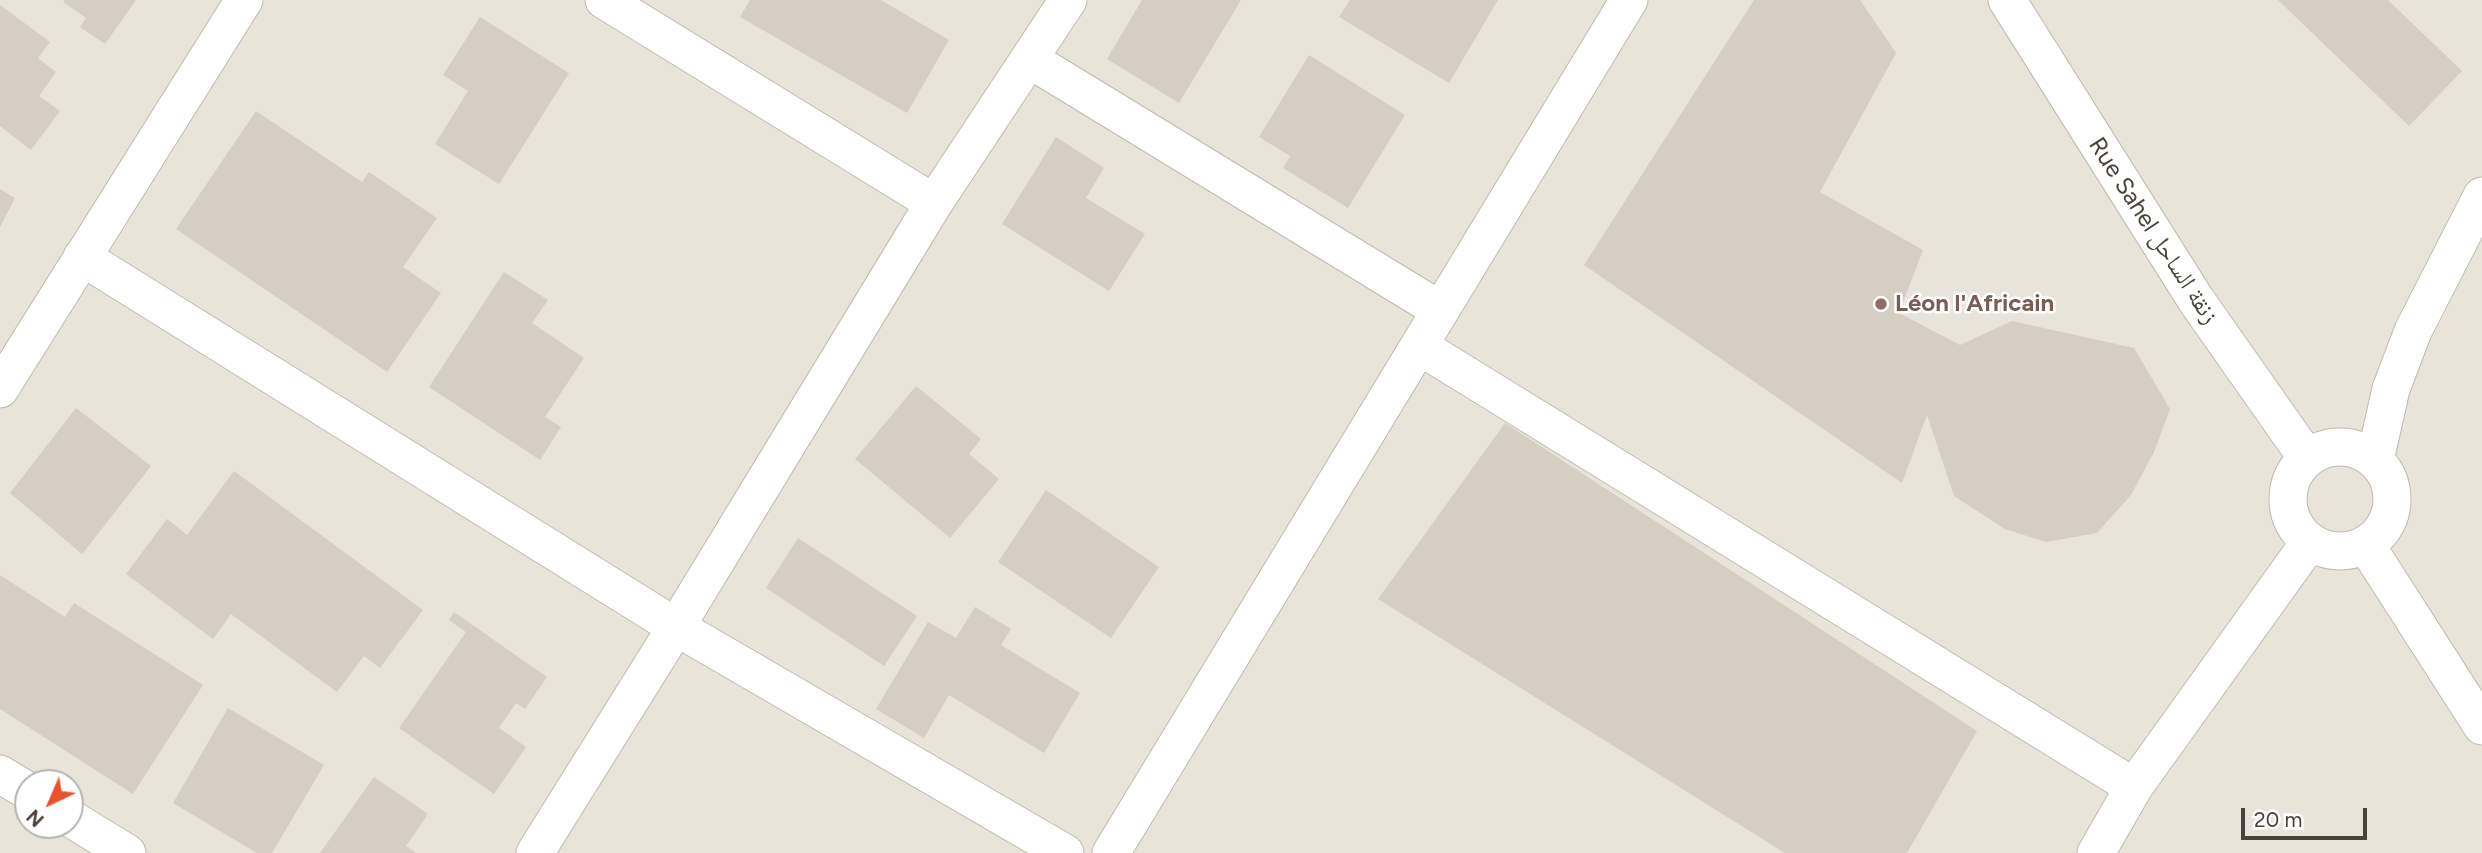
<!DOCTYPE html>
<html>
<head>
<meta charset="utf-8">
<style>
	body { margin:0 }
	#map { position:relative; width:2482px; height:853px; overflow:hidden; background:#f4f2ec; font-family:Figtree,sans-serif }
	canvas { display:block }
	.north { position:absolute; left:14px; top:769px; width:70px; height:70px; box-sizing:border-box; background:#fff; border:2px solid #b6b4b0; border-radius:50%; rotate:224deg; font-size:19px; font-weight:700; line-height:28px; text-align:center; color:#48433a }
	.north::after { content:''; display:block; margin:auto; width:24px; height:32px; background:#ea522d; clip-path:polygon(50% 0,100% 100%,50% 72%,0 100%) }
	.scale { position:absolute; left:2241px; top:808px; width:126px; height:32px; box-sizing:border-box; border:4px solid #48433a; border-top:0; padding-left:9px; font-size:21px; line-height:24px; white-space:nowrap; color:#48433a; -webkit-text-stroke:5px #fff; paint-order:stroke }
</style>
</head>
<body>
<div id="map">
<canvas width="2482" height="853"></canvas>
<div class="north">N</div>
<div class="scale">20 m</div>
</div>
<script>
const g = document.querySelector('canvas').getContext('2d');
g.lineJoin = 'round';
function fillPath(path, color) { g.fillStyle = color; g.fill(path, 'evenodd'); }
function stroke(path, color, width, dash) { g.strokeStyle = color; g.lineWidth = width; g.lineCap = dash ? 'butt' : 'round'; g.setLineDash(dash || []); g.stroke(path); }
function drawText(font, color, halo, rows, align = 'center') {
  g.font = font + ' Figtree,"Noto Naskh Arabic",sans-serif'; g.lineWidth = 5; g.setLineDash([]); g.textBaseline = 'middle'; g.strokeStyle = halo; g.fillStyle = color; for (const [text, x, y, turn = 0] of rows) {
    g.save(); g.translate(x, y); g.rotate((+turn || 0) * Math.PI / 180); g.textAlign = isNaN(turn) ? turn : align; if (halo) g.strokeText(text, 0, 0); g.fillText(text, 0, 0); g.restore();
  }
}
fillPath(new Path2D(`
	M0,0H2482V853H0ZM28,783H70V825H28Z`), '#e8e4da');
fillPath(new Path2D(`
	M65,0H136L105,44L80,27L86,18L63,2Z
	M750,0H881L949,40L907,113L740,17Z
	M1142,0H1241L1179,103L1107,59Z
	M1350,0H1498L1449,83L1339,17Z
	M1754,0H1860L1896,53L1820,192L1923,250L1899,313L1960,345L2012,321L2134,348L2170,409L2154,452L2131,495L2097,533L2046,542L2005,529L1954,496L1927,415L1902,483L1584,265Z
	M2278,0H2388L2462,71L2409,126Z
	M0,5L50,42L38,58L56,72L39,96L60,111L31,150L0,126Z
	M480,17L569,73L499,184L435,144L468,91L443,75Z
	M1309,55L1405,115L1348,208L1283,168L1290,156L1259,137Z
	M256,111L362,182L369,172L437,218L403,267L441,293L387,372L176,229Z
	M1056,137L1104,168L1086,198L1145,234L1109,291L1002,224Z
	M0,189L15,198L0,227Z
	M504,272L548,300L532,323L584,358L545,417L561,427L540,460L429,387Z
	M916,386L981,439L969,454L999,479L950,538L855,459Z
	M76,408L151,466L82,554L10,493Z
	M1505,423L1977,731L1907,853H1785L1378,599Z
	M234,471L423,610L380,668L364,656L337,692L231,614L213,639L126,574L167,519L187,535Z
	M1046,490L1159,567L1111,638L998,562Z
	M798,538L917,616L884,666L766,588Z
	M0,575L65,617L74,603L203,685L133,794L0,709Z
	M975,607L1011,629L1001,645L1080,693L1044,753L949,695L924,738L876,709L928,622L956,638Z
	M454,612L547,677L525,709L516,703L499,728L526,747L494,794L399,728L466,632L449,620Z
	M228,708L324,765L272,853H257L173,803Z
	M374,777L428,814L406,846L416,853H320Z`), '#d5cec2');
const street = new Path2D(`
	M604,0L934,203
	M2007,0L2196,300L2307,458
	M1029,59L1440,310
	M82,257L676,627L1065,853
	M1419,346L2134,787
	M0,389L244,0
	M2288 499a52 52 0 1 1 104 0a52 52 0 1 1-104 0Z
	M2375,460L2391,389L2413,331L2482,196
	M2366,545L2482,726
	M0,774L28,791
	M70,818L127,853
	M535,853L676,627L934,203L1068,0
	M1111,853L1629,0
	M2096,853L2134,787L2309,543`);
stroke(street, '#c0baae', 39);
stroke(street, '#fff', 37);
for (const [x, y, r, color] of [
	[1881,304,7,"#8d6e63"]
]) { const dot = new Path2D(); dot.arc(x, y, r, 0, 2 * Math.PI); g.fillStyle = color; g.fill(dot); stroke(dot, '#fff', 2.5); }
drawText('24px', '#48433a', '#fff', [
	["Rue Sahel زنقة الساحل",2153,231,57]
]);
drawText('bold 24px', '#785e54', '#fff', [
	["Léon l'Africain",1895,304]
], 'left');
</script>
</body>
</html>
